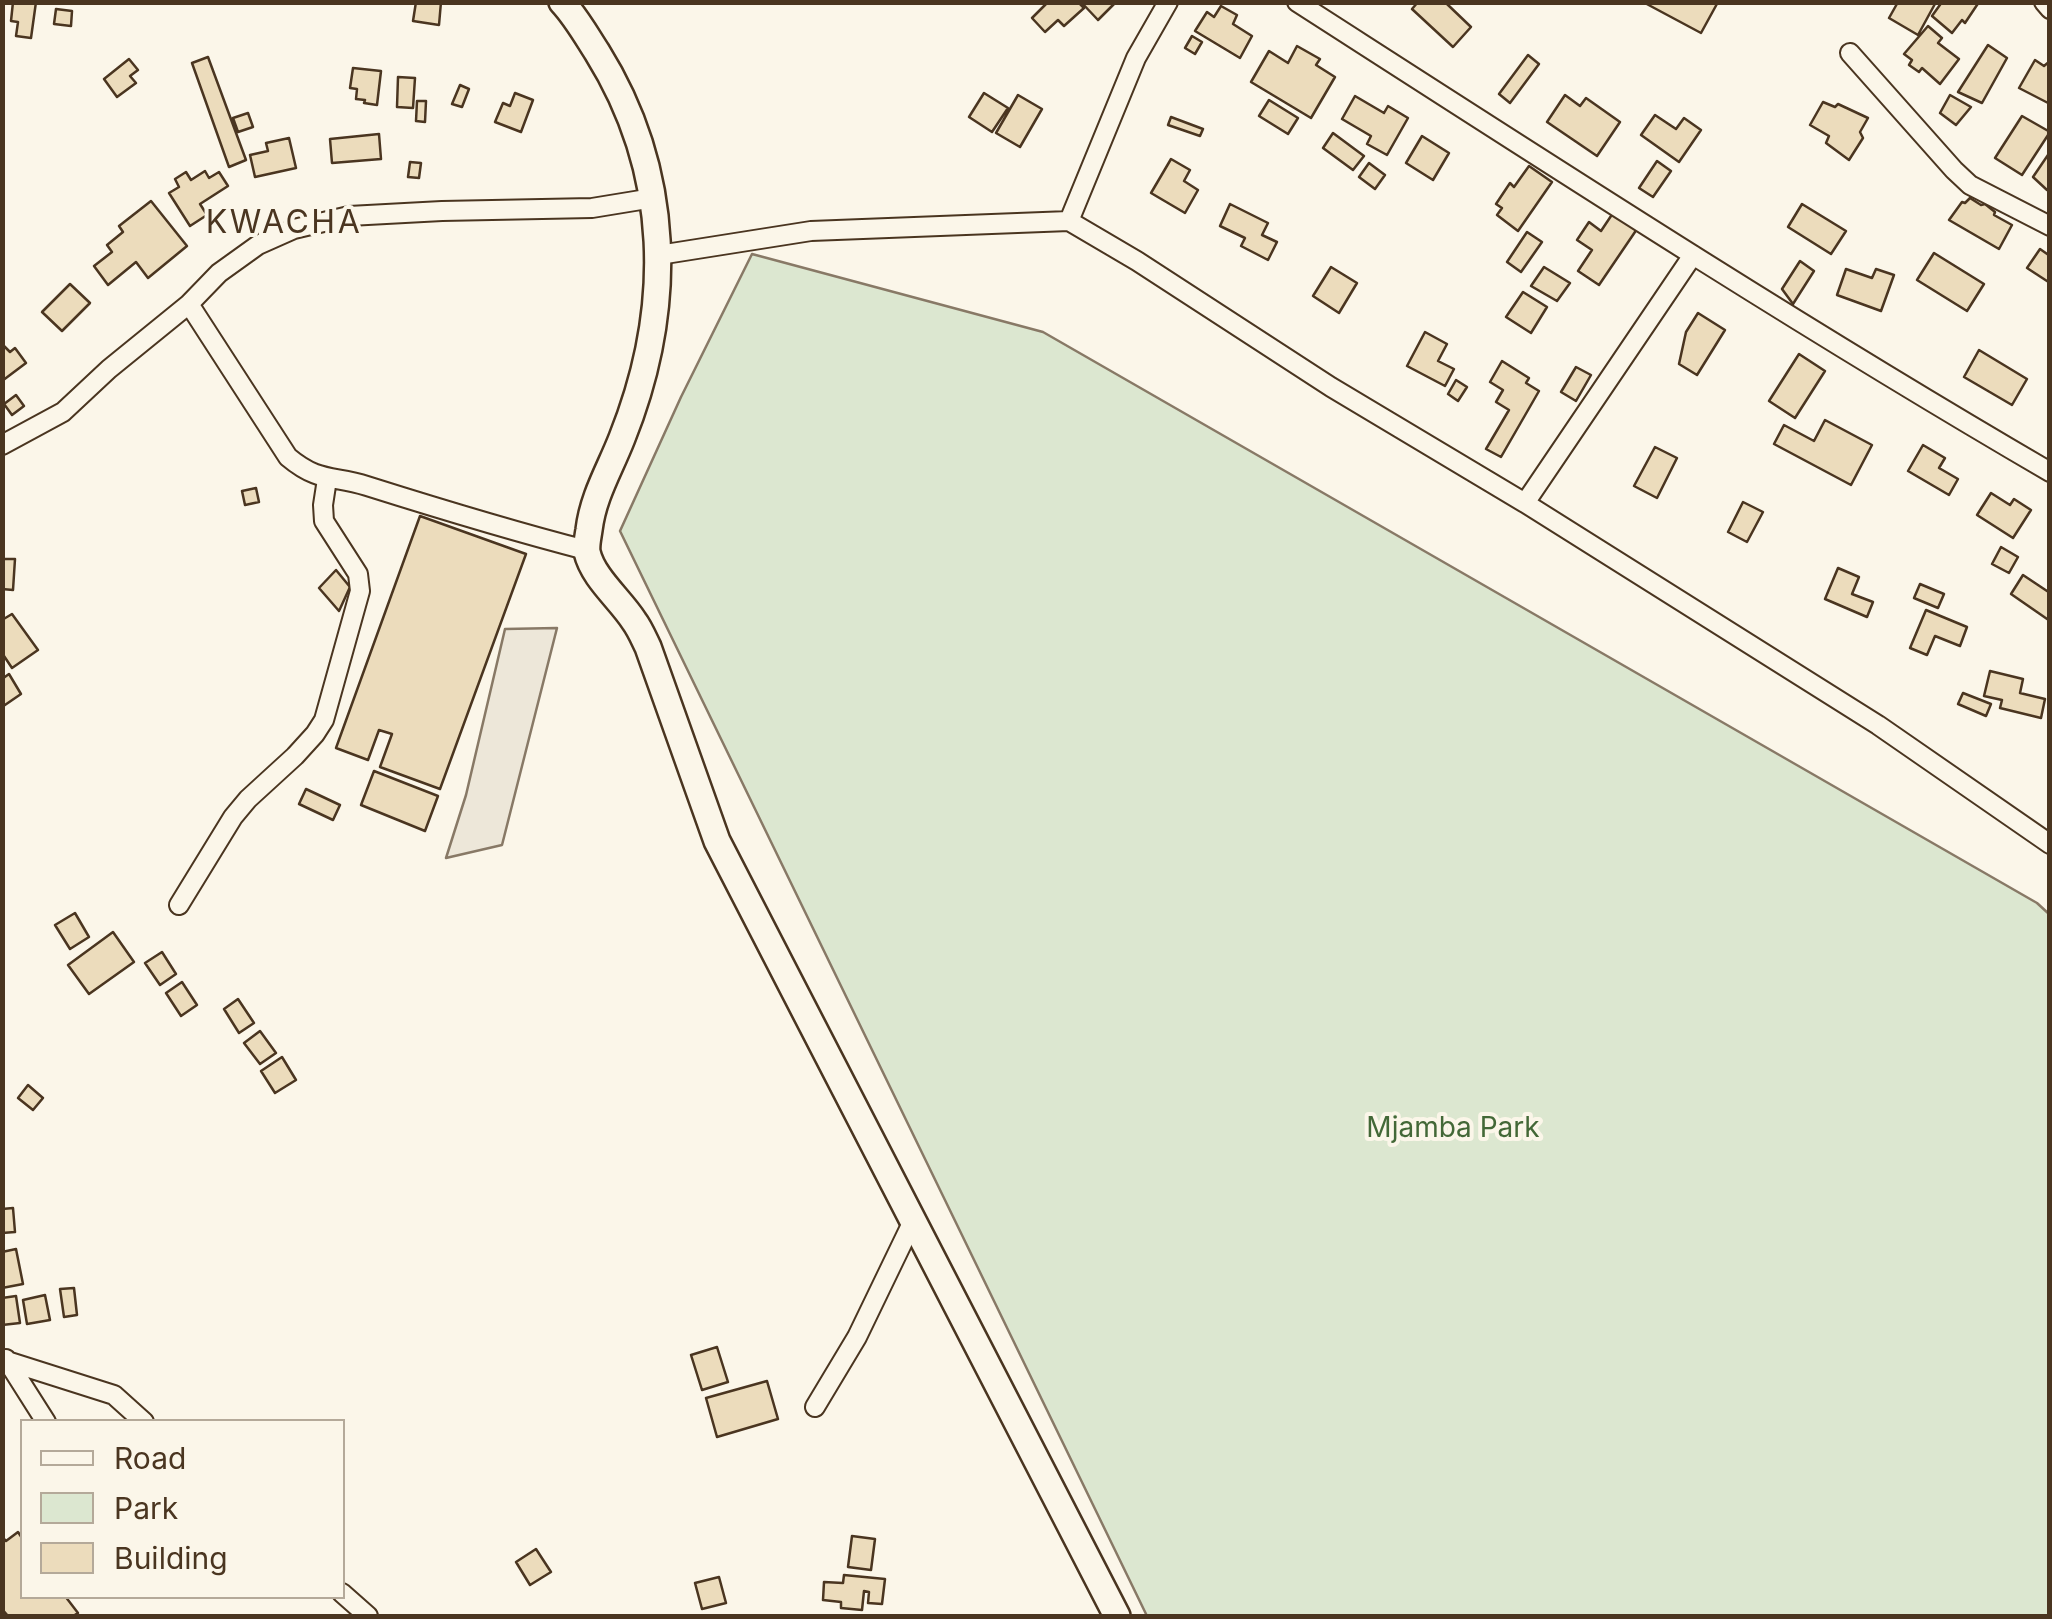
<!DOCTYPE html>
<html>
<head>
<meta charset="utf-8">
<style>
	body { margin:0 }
	#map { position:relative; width:2052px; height:1619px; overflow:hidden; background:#fbf6e9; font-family:Inter,sans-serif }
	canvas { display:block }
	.frame { position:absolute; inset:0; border:5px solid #4a3520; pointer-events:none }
	.legend { position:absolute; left:20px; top:1419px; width:325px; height:180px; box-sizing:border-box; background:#fbf6e9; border:2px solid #b4a999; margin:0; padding:12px 18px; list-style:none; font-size:30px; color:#4a3520 }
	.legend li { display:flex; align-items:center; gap:20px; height:50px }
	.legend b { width:50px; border:2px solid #b4a999 }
</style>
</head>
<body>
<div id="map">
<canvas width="2052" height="1619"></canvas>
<div class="frame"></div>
<ul class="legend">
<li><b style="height:12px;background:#fbf6e9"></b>Road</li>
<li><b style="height:28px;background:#dce7d0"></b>Park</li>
<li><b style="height:28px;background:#ecdcbc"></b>Building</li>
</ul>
</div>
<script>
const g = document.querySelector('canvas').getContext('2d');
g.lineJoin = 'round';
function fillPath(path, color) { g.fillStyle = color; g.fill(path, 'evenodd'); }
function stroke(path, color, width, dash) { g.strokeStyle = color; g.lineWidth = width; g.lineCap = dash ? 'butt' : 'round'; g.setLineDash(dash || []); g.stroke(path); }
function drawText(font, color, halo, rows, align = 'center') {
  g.font = font + ' Inter,sans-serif'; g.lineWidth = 8; g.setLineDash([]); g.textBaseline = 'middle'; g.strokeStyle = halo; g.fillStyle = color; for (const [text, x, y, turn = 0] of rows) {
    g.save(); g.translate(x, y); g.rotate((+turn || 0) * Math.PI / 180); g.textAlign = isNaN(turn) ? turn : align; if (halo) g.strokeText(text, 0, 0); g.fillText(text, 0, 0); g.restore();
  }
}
const green = new Path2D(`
	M752,254L1043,332L2037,903L2049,914V1616H1147L620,531L681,397Z`);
fillPath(green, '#dce7d0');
stroke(green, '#887966', 2.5);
const parking = new Path2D(`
	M557,628L502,845L446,858L466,795L505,629Z`);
fillPath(parking, '#ede7d9');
stroke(parking, '#887966', 2.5);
const building = new Path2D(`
	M13,2H36L31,38L16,36L18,22L11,21Z
	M416,2H441L439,25L413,21Z
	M1048,2H1078L1084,8L1064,26L1058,20L1045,32L1032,18Z
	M1081,2H1116L1098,20Z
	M1418,2H1448L1447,4L1471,27L1453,47L1412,9Z
	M1643,2H1718L1701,33Z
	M1898,2L1903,3L1936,2L1918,35L1889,18Z
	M1942,2H1979L1965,23L1962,20L1952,33L1932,16Z
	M1221,6L1237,15L1233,24L1252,36L1240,58L1195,31L1207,12L1214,17Z
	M56,9L72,11L71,26L54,24Z
	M1928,26L1942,38L1938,43L1959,59L1940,84L1922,68L1919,72L1909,65L1912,60L1904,54Z
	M1192,36L1202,42L1195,54L1185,48Z
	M1988,45L2007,58L1982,103L1958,92Z
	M1297,46L1320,59L1316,65L1335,77L1311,118L1251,82L1269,51L1288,63Z
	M1528,55L1539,64L1510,103L1499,94Z
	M208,57L246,160L229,167L192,63Z
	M129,59L138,70L130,76L136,83L117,97L104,79Z
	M2035,60L2044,66L2050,61V104L2019,88Z
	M353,68L381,71L377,105L364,103L365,100L356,99L357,89L350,88Z
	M398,77L415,78L413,108L397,107Z
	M460,85L469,89L462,107L452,104Z
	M515,93L533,100L521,132L495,122L503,103L510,106Z
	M984,93L1008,108L992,132L969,117Z
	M1018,95L1042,109L1020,147L996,133Z
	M1565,95L1580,106L1586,98L1620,122L1597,156L1547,122Z
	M1950,95L1971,107L1956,125L1940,113Z
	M1355,96L1384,113L1388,106L1408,118L1387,155L1367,144L1371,136L1342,119Z
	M1269,100L1298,118L1288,134L1259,116Z
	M417,101H426L425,122L416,121Z
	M1823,102L1835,107L1838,104L1868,118L1860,132L1863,138L1849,160L1826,143L1829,136L1810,125Z
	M248,113L253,127L238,132L233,118Z
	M1655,115L1676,129L1684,118L1701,130L1679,162L1641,135Z
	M2022,116L2050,132L2022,175L1995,158Z
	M1171,117L1203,129L1200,136L1168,125Z
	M1333,133L1364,156L1353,170L1323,148Z
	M379,134L381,159L332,163L330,139Z
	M1422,136L1449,153L1433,180L1406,163Z
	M289,138L296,168L255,177L250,155L268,151L266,143Z
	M2050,152V187L2047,190L2033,177Z
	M1171,159L1190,170L1184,181L1198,190L1185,213L1151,193Z
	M1657,161L1671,171L1653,197L1639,188Z
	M410,162L421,163L419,178L408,177Z
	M1369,163L1385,175L1375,189L1359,177Z
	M1529,166L1552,182L1518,231L1497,215L1502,208L1496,204L1510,183L1514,187Z
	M205,171L209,178L219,172L228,186L200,204L207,215L190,226L169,193L179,187L175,179L186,172L191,180Z
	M1970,198L1981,205L1985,204L1995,212L1994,215L2012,225L1999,249L1949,220L1962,202L1965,203Z
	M151,201L187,246L148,278L136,262L108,285L94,266L112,252L107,245L123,232L119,226Z
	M1230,204L1268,223L1262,235L1277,242L1268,260L1241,246L1245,238L1220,226Z
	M1802,204L1846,231L1831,254L1788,227Z
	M1613,213L1637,229L1599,285L1578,271L1592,250L1577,240L1589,222L1601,231Z
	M1527,232L1542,242L1521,272L1507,262Z
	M2040,249L2050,256V283L2027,268Z
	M1934,253L1984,284L1967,311L1917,280Z
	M1800,261L1814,271L1793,304L1782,289Z
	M1331,267L1357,283L1339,313L1313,296Z
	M1544,267L1570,283L1557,301L1531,286Z
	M1846,269L1872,278L1876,269L1894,275L1881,311L1837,295Z
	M70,284L90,303L62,331L42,312Z
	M1523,292L1547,307L1531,333L1506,317Z
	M1698,313L1725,330L1697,375L1679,364L1686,332Z
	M1425,332L1447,344L1438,361L1454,369L1445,386L1407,366Z
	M2,344L10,352L15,348L26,363L2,381Z
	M1979,350L2027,379L2012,405L1964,377Z
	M1799,354L1825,371L1795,418L1769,401Z
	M1502,361L1529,378L1526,383L1539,391L1501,457L1486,449L1509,410L1496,402L1503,390L1490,382Z
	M1576,367L1591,375L1576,401L1561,392Z
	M1456,380L1467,387L1458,401L1448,394Z
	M16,395L24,406L12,415L4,404Z
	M1825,420L1872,445L1851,485L1774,444L1784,425L1814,441Z
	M1923,445L1945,458L1939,468L1958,479L1949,495L1908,471Z
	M1655,447L1677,458L1657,498L1634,486Z
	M256,488L259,502L245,505L242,491Z
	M1991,493L2010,505L2014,499L2031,510L2013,538L1977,515Z
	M1743,502L1763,512L1747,542L1728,532Z
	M420,516L526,554L440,789L380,767L392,734L379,730L368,760L336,748Z
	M2001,547L2018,557L2009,573L1992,564Z
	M2,559H15L13,590L2,589Z
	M1838,568L1859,577L1852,594L1873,602L1867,617L1825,599Z
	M336,570L350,587L339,611L319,588Z
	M2023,575L2050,593V621L2011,594Z
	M1920,584L1944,594L1938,608L1914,598Z
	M1926,610L1967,627L1960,646L1935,636L1927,655L1910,648Z
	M12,614L38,650L12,668L2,653V620Z
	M1990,671L2023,679L2020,693L2045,699L2041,718L2000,708L2002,700L1984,696Z
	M9,674L21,694L2,707V679Z
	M1963,693L1991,704L1986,716L1958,704Z
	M374,771L438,796L425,831L361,805Z
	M306,789L340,805L333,820L299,804Z
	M75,913L89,937L70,949L55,925Z
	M113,932L134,962L89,994L68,965Z
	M162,952L176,974L160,985L145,963Z
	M182,982L197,1005L181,1016L166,993Z
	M238,999L254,1023L239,1033L224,1009Z
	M260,1031L276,1053L260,1064L244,1043Z
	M282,1057L296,1080L275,1093L261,1071Z
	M28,1085L43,1098L33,1110L18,1098Z
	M13,1208L15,1232L2,1233V1209Z
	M16,1249L23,1284L2,1288V1252Z
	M74,1288L77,1315L64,1317L60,1289Z
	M45,1295L50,1320L27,1324L23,1300Z
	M16,1296L20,1323L2,1325V1298Z
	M717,1347L728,1382L702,1390L691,1355Z
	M767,1381L778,1419L717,1437L706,1398Z
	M18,1532L22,1538V1596H65L78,1613L73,1616H8L2,1609V1537L6,1541Z
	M852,1536L875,1539L871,1570L848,1567Z
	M536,1549L551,1572L530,1585L516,1562Z
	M844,1575L885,1579L882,1604L868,1603L869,1592L864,1591L862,1610L841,1608V1602L823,1600L824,1582L843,1583Z
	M719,1577L726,1603L702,1609L695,1583Z`);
fillPath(building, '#ecdcbc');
stroke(building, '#4a3520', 2.5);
const street = new Path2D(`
	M1297,2C1546,162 1794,323 2050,472
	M2044,2L2050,9
	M1850,53L1954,170L1970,185L2050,226
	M1069,221L1136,58L1168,2
	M659,255L811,231L1069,221L1137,261L1331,387L1525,503L1878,725L2050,844
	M189,304L288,457C319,483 333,475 367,486C440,509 512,531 586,550
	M2,445L63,412L109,369L189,304L219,273L258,245L294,229L349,216L442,211L592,208L653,198
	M1525,503L1693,255
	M179,905L233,817L248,799L295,756L315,734L324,720L360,591L358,574L324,521L323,505L327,479
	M6,1359L46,1422
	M7,1361L114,1395L144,1422
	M815,1407L857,1337L913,1221
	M342,1593L368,1616`);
const secondary = new Path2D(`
	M562,2C576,17 586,35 597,52C672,172 674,308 622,438C610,469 593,496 589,530C588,537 586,545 587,552C593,578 620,599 634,621C640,629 644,639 648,647L717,841L1117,1616`);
stroke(street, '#4a3520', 22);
stroke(secondary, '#4a3520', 30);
stroke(street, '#fbf6e9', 18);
stroke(secondary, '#fbf6e9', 25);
drawText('28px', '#436837', '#fbf6e9', [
	["Mjamba Park",1453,1129]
]);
g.letterSpacing = '2.5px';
drawText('32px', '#4a3520', '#fbf6e9', [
	["KWACHA",284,223]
]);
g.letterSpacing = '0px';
</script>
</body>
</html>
